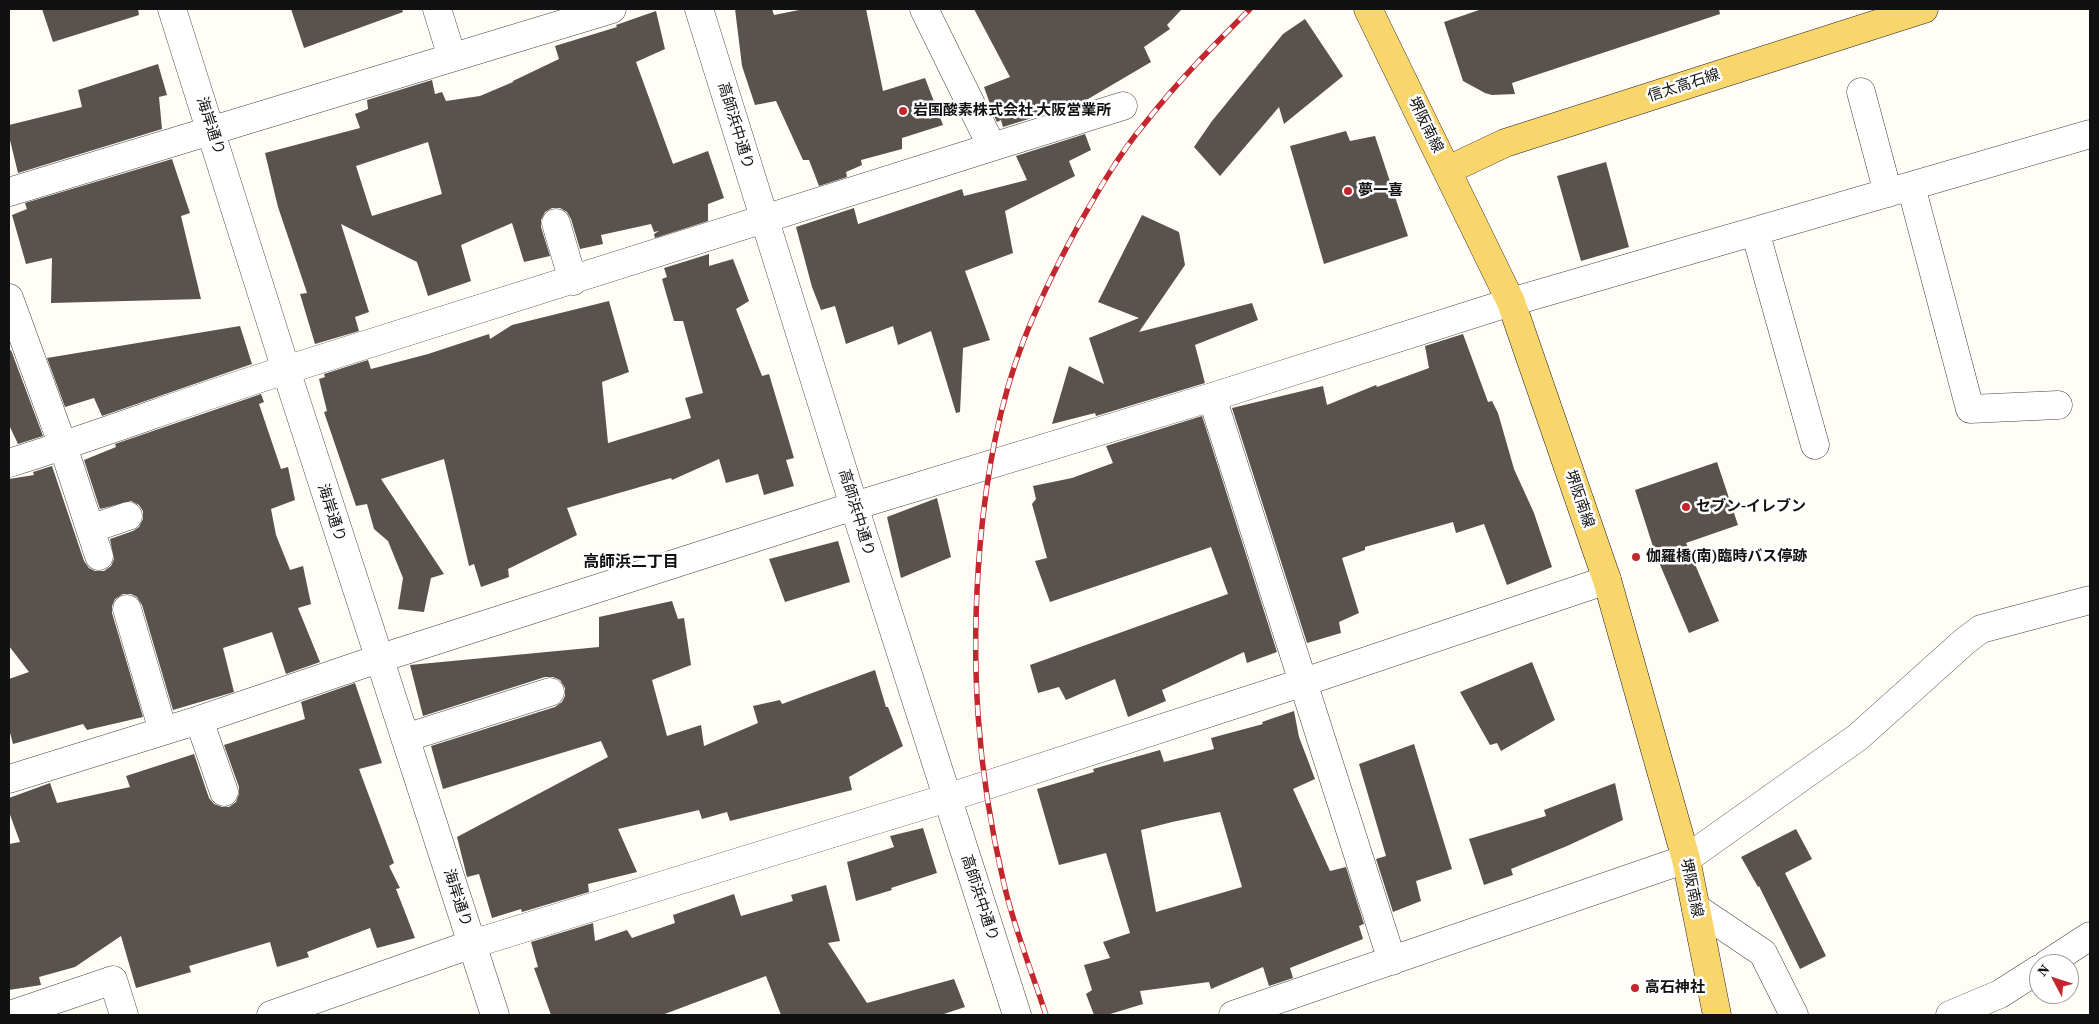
<!DOCTYPE html>
<html>
<head>
<meta charset="utf-8">
<style>
	body { margin:0 }
	#map { position:relative; width:2099px; height:1024px; overflow:hidden; background:#fffdf5; font-family:"Source Serif 4",serif }
	canvas { display:block }
	.frame { position:absolute; inset:0; border:10px solid #111; pointer-events:none }
	.north { position:absolute; left:2029px; top:954px; width:50px; height:50px; box-sizing:border-box; background:#fff; border:1px solid #a0a0a0; border-radius:50%; rotate:310deg; font-size:14px; font-weight:700; line-height:20px; text-align:center; color:#111 }
	.north::after { content:''; display:block; margin:auto; width:18px; height:22px; background:#c4262e; clip-path:polygon(50% 0,100% 100%,50% 72%,0 100%) }
</style>
</head>
<body>
<div id="map">
<canvas width="2099" height="1024"></canvas>
<div class="frame"></div>
<div class="north">N</div>
</div>
<script>
const g = document.querySelector('canvas').getContext('2d');
g.lineJoin = 'round';
function fillPath(path, color) { g.fillStyle = color; g.fill(path, 'evenodd'); }
function stroke(path, color, width, dash) { g.strokeStyle = color; g.lineWidth = width; g.lineCap = dash ? 'butt' : 'round'; g.setLineDash(dash || []); g.stroke(path); }
function drawText(font, color, halo, rows, align = 'center') {
  g.font = font + ' "Source Serif 4","Noto Sans JP",serif'; g.lineWidth = 5; g.setLineDash([]); g.textBaseline = 'middle'; g.strokeStyle = halo; g.fillStyle = color; for (const [text, x, y, turn = 0] of rows) {
    g.save(); g.translate(x, y); g.rotate((+turn || 0) * Math.PI / 180); g.textAlign = isNaN(turn) ? turn : align; if (halo) g.strokeText(text, 0, 0); g.fillText(text, 0, 0); g.restore();
  }
}
fillPath(new Path2D(`
	M42,9H138L139,15L53,42Z
	M291,9H402L403,12L304,48Z
	M735,9H772L774,15L804,9H866L883,91L925,78L943,125L902,138V149L861,160L862,165L846,172L847,177L819,186L809,160H803L776,101L755,105L742,66Z
	M974,9H1182L1167,25L1170,29L1144,47L1151,62L1083,102L1003,127L1001,120L997,122L995,118L984,87L1010,77Z
	M1482,9H1719L1720,14L1512,83L1515,94L1492,95L1485,93L1463,81L1444,22Z
	M656,11L665,49L636,62L673,164L708,151L724,198L708,204V221L655,238L654,234L659,231L654,232L651,224L601,235L603,244L580,249L571,219L567,212L560,208H552L545,212L541,220V227L550,256L524,262L512,223L461,245L471,281L428,296L417,262L341,224L369,312L355,317L359,331L315,344L300,294L307,293L278,207L265,153L360,128L355,114L368,109L367,100L432,80L435,94L442,92L446,101L480,96L513,82V81L559,59L555,46L617,27L616,25ZM428,142L442,194L372,216L356,166Z
	M1305,19L1343,76L1284,124L1279,107L1220,176L1194,147L1212,121L1283,34Z
	M158,64L167,95L159,97L162,129L18,173L9,136V125L82,107L78,90Z
	M1346,131L1350,141L1375,136L1408,236L1324,264L1290,146Z
	M1085,134L1091,150L1069,161L1075,176L1005,211L1013,253L965,271L990,340L963,348L960,412L956,413L931,331L898,345L893,326L846,344L835,306L821,310L812,287L796,227L854,208L858,224L962,189L964,196L1027,180L1016,156Z
	M172,159L190,213L181,216L201,299L51,303L52,258L26,264L12,215L27,209L25,203Z
	M1606,162L1629,247L1581,261L1557,176Z
	M1142,215L1179,232L1185,265L1139,332L1252,303L1258,320L1195,345L1205,383L1096,416L1095,413L1052,424L1069,366L1104,384L1089,338L1139,318L1098,302Z
	M709,254V266L733,259L749,301L736,309L762,376L769,374L794,458L786,460L794,486L764,495L758,474L726,483L719,459L672,480L671,478L567,508L577,535L508,569L509,577L481,587L474,564L469,566L444,459L381,479L444,574L431,578L424,612L398,609L403,578L388,541L374,529L367,504L356,506L324,412L327,411L319,379L325,377L324,374L368,360L371,369L428,354L489,334L490,339L512,325L609,301L629,372L602,382L608,443L691,418L685,398L703,393L683,321H674L662,279L667,277L664,268Z
	M240,326L252,364L102,416L94,398L65,407L47,358Z
	M1463,334L1488,402L1492,401L1498,413L1514,469L1534,513L1552,567L1507,585L1484,524L1456,533L1453,522L1365,547V550L1342,558L1359,613L1339,622L1341,633L1307,643L1232,408L1323,386L1327,405L1376,385L1377,387L1429,368L1425,346Z
	M11,350L43,436L18,444L9,425V351Z
	M261,394L264,402L259,404L281,469L288,467L295,500L271,509L276,535L290,570L303,566L311,604L298,608L320,662L286,674L272,632L223,648L234,692L173,710L142,605L137,597L131,594H123L115,599L112,606V613L143,717L87,730L83,724L13,744L9,729V679L29,672L9,646V479L34,475L33,472L52,466L84,561L89,568L95,571H104L111,566L114,559L110,539L133,531L139,527L143,519V511L139,505L131,501L100,509L84,460L116,447L115,444Z
	M1202,416L1277,652L1247,663L1244,652L1162,690L1166,701L1128,717L1115,679L1066,700L1059,687L1038,693L1030,665L1228,594L1211,547L1050,602L1035,561L1047,558L1032,504L1036,499L1033,486L1072,478L1113,463L1106,446Z
	M1717,462L1738,525L1686,543L1719,621L1689,633L1655,553L1635,490Z
	M937,498L951,557L901,578L887,517Z
	M838,541L850,582L785,602L769,559Z
	M672,601L678,619L684,618L691,665L652,680L667,736L701,725L704,746L758,723L753,706L780,700L782,704L875,670L886,707H888L903,746L849,777L852,790L730,821L727,812L702,819L699,810L618,829L637,872L588,884L589,892L522,912L521,909L492,918L479,874L467,877L457,837L608,757L601,741L443,789L431,746L555,707L562,702L565,696V688L560,680L553,677H545L423,716L410,665L599,647V617Z
	M1532,662L1555,720L1501,751L1497,743L1490,745L1460,692Z
	M355,683L382,763L359,769L394,863L389,866L400,888L396,889L415,938L377,948L370,928L307,952L309,957L277,967L270,942L189,966L191,972L136,988L121,936L75,967L39,977L41,985L9,990V844L20,842L9,812V798L50,783L57,803L130,787L126,776L194,754L209,798L214,804L222,807H229L236,802L239,794V787L224,745L305,719L301,702Z
	M1294,711L1299,737L1315,779L1293,789L1330,871L1346,867L1364,924L1359,926L1363,939L1290,968L1293,978L1269,986L1263,967L1211,989L1209,982L1140,991L1143,1004L1107,1015H1094L1086,994L1092,990L1084,965L1110,958L1103,942L1130,933L1106,853L1059,865L1037,789L1094,772L1093,769L1160,750L1164,762L1214,749L1211,738L1263,724L1262,722ZM1220,812L1242,887L1156,912L1141,830L1172,822Z
	M1414,744L1452,869L1416,881L1421,901L1393,912L1376,859L1386,856L1359,764Z
	M1615,783L1623,820L1567,846L1511,869L1513,875L1484,885L1469,839L1546,816L1544,810Z
	M923,828L937,873L891,888L892,890L856,901L847,862L894,847L890,836Z
	M1796,829L1812,859L1785,873L1826,956L1800,969L1759,886L1758,887L1741,857Z
	M826,885L840,941L828,943L867,1003L954,979L965,1007L941,1015H781L766,976L662,1015H551L534,968L538,967L531,942L593,923L595,941L627,930L632,938L675,923L673,915L734,894L741,916L793,901L791,895Z`), '#5a524d');
const minor = new Path2D(`
	M172,9L286,370L495,1015
	M437,9L452,57
	M699,9L854,506L1017,1015
	M1861,92L1888,193
	M992,147L1123,106
	M1911,186L1970,409L2058,405
	M9,192L612,9
	M556,223L573,281
	M1755,231L1815,445
	M9,298L63,446L99,556
	M1212,397L1392,961
	M9,463C103,434 195,398 289,369C523,295 758,223 992,147L924,9
	M90,529L128,516
	M127,609L163,731
	M199,720L224,792
	M405,738L550,692
	M9,779L199,720L378,659L854,506L1212,397L1511,302L2090,134
	M1696,908L1763,953L1794,1015
	M2047,964L2090,936
	M10,1015L113,980L124,1015
	M271,1015L472,944L947,798L1304,682L1607,580
	M1233,1015L1686,859L1858,737L1965,641L1981,629L2090,600
	M1950,1015L2000,994L2039,969`);
const major = new Path2D(`
	M1368,9L1511,302L1607,580L1686,859L1717,1015
	M1448,170L1505,143L1924,9`);
stroke(minor, '#444', 29);
stroke(major, '#222', 29);
stroke(minor, '#fff', 28);
stroke(major, '#f9d66b', 28);
const rail = new Path2D(`
	M1046,1015C1032,972 1014,928 1004,884C977,770 970,663 980,546C986,477 998,407 1023,342C1038,303 1057,265 1077,228C1098,191 1119,154 1146,122C1178,81 1214,45 1250,9`);
stroke(rail, '#c4262e', 5.5);
stroke(rail, '#fff', 4, [11]);
for (const [x, y, r, color] of [
	[903,111,5,"#c4262e"],
	[1348,191,5,"#c4262e"],
	[1686,507,5,"#c4262e"],
	[1636,557,5,"#c4262e"],
	[1635,988,5,"#c4262e"]
]) { const dot = new Path2D(); dot.arc(x, y, r, 0, 2 * Math.PI); g.fillStyle = color; g.fill(dot); stroke(dot, '#fff', 2); }
drawText('15px', '#111', '#fff', [
	["信太高石線",1684,86,-18],
	["堺阪南線",1425,125,64],
	["海岸通り",210,126,72],
	["高師浜中通り",735,126,73],
	["堺阪南線",1579,499,71],
	["海岸通り",331,513,72],
	["高師浜中通り",856,513,73],
	["堺阪南線",1691,888,78],
	["海岸通り",457,898,72],
	["高師浜中通り",979,898,72]
]);
drawText('bold 15px', '#111', '#fff', [
	["岩国酸素株式会社 大阪営業所",913,111],
	["夢一喜",1358,191],
	["セブン-イレブン",1696,507],
	["伽羅橋(南)臨時バス停跡",1646,557],
	["高石神社",1645,988]
], 'left');
drawText('bold 16px', '#111', '#fff', [
	["高師浜二丁目",631,563]
]);
</script>
</body>
</html>
